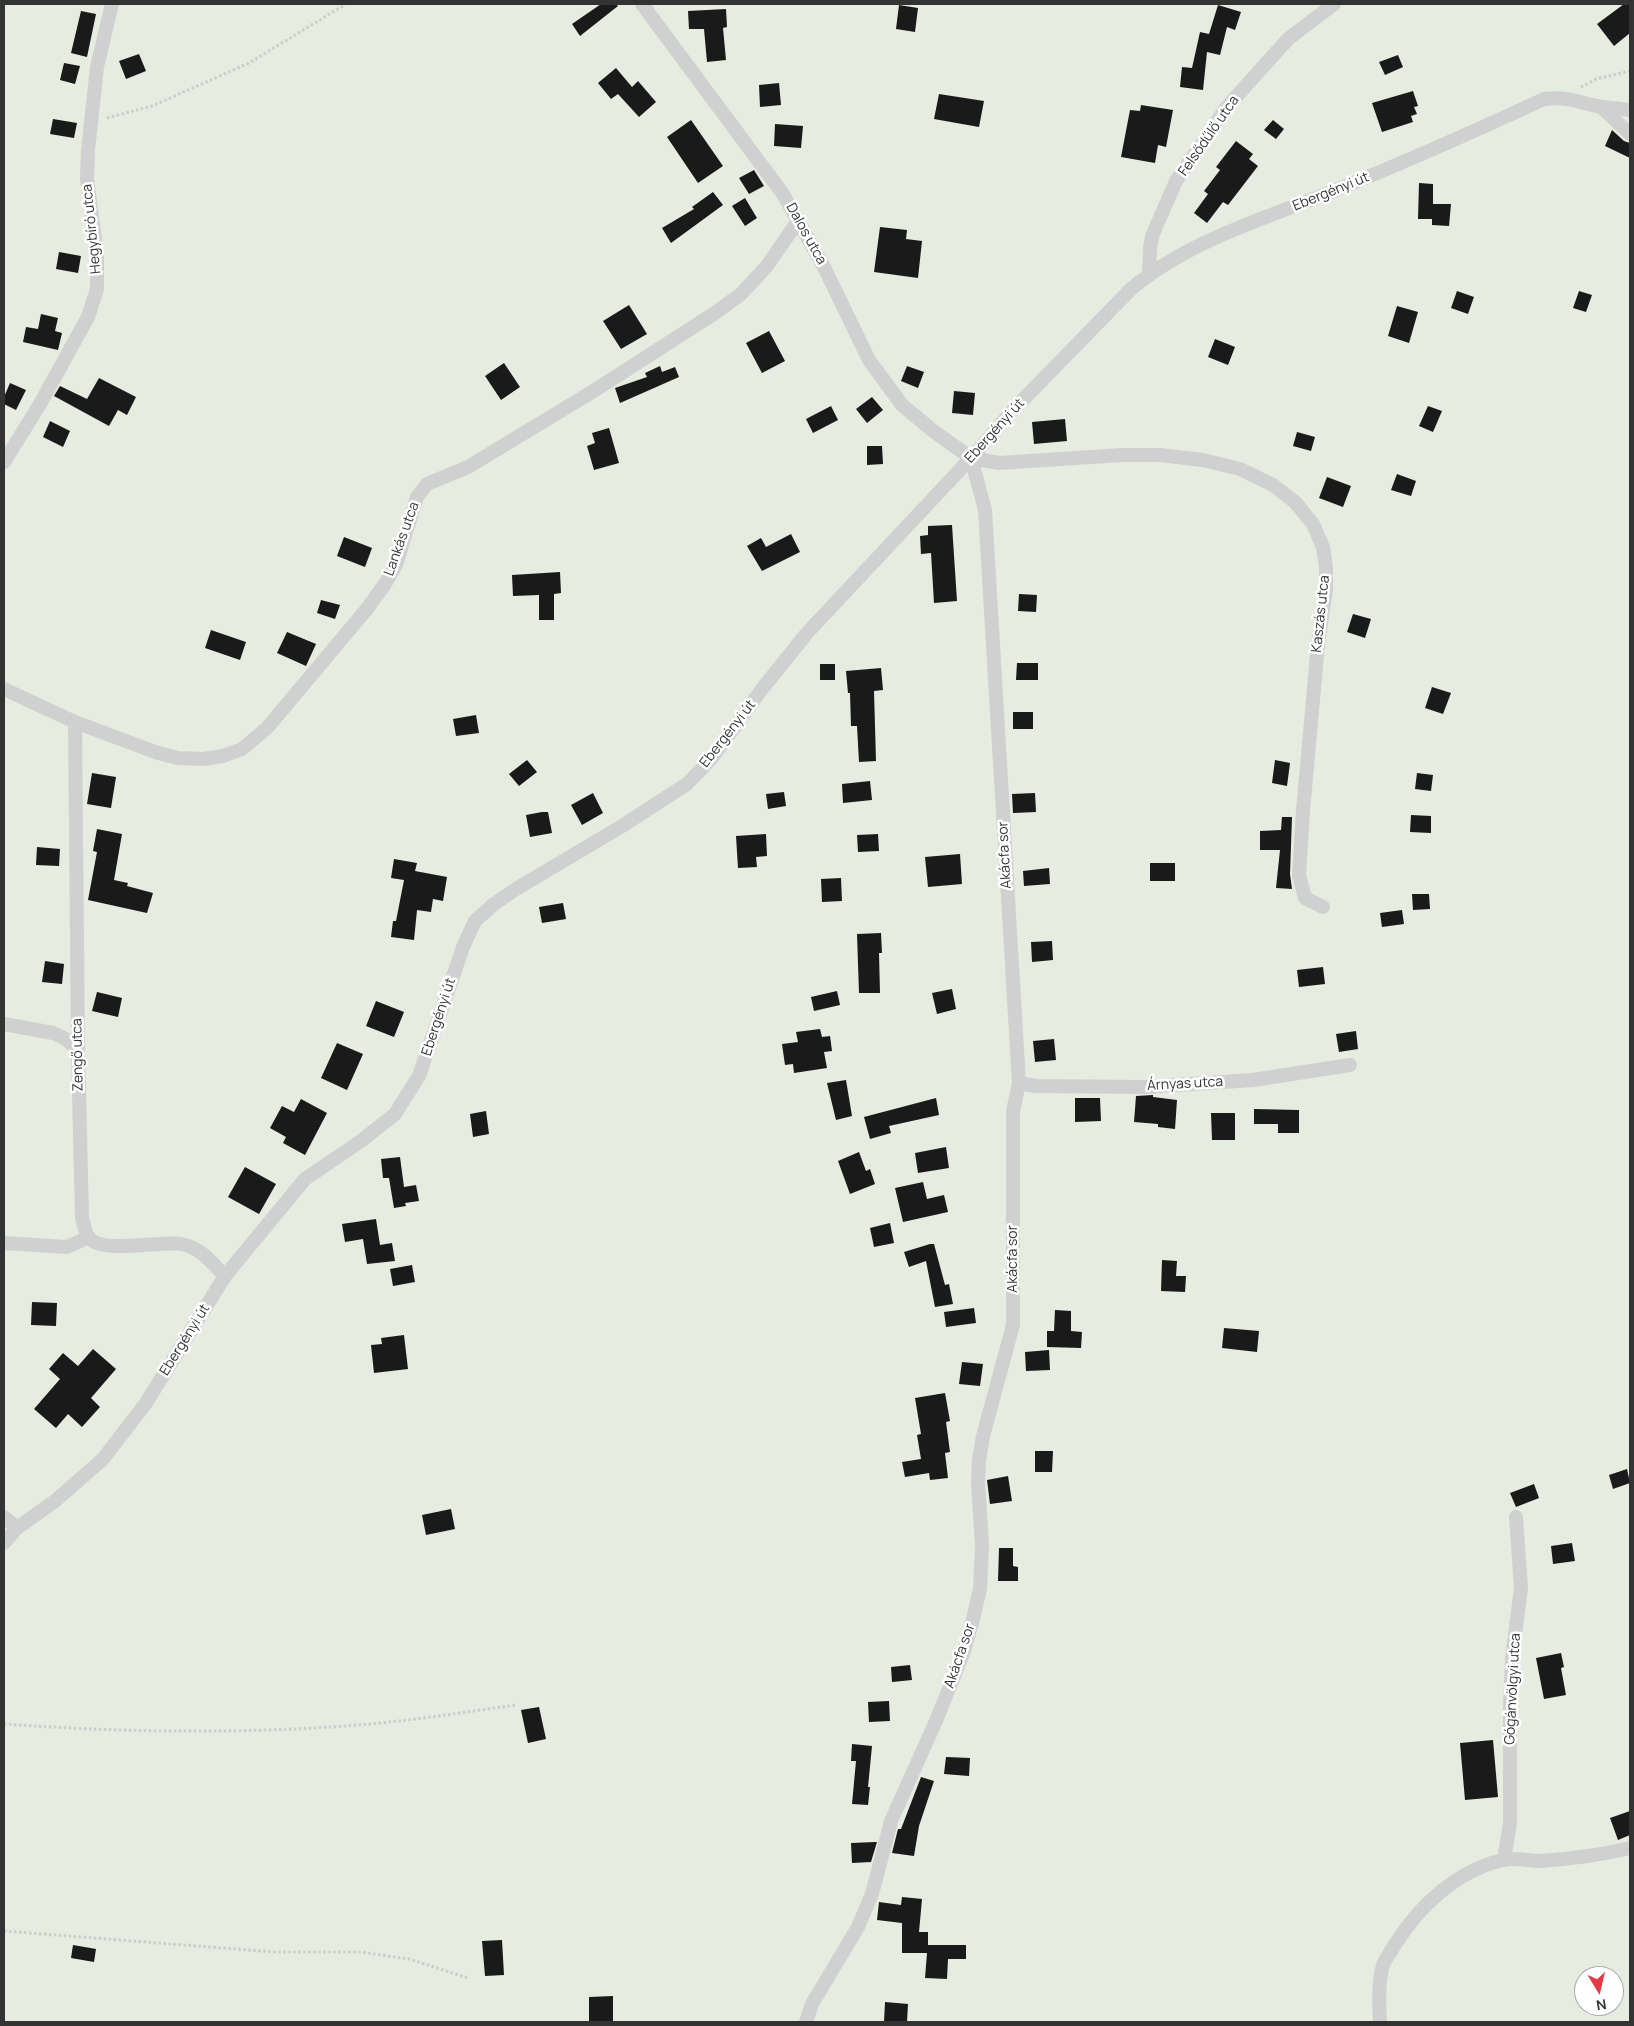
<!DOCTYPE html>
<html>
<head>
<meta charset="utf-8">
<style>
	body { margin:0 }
	#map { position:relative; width:1634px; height:2026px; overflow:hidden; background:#fff; font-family:Manrope,sans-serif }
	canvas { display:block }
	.frame { position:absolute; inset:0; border:5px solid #333; pointer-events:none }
	.north { position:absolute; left:1574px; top:1966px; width:50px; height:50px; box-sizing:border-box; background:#fff; border:1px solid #adadad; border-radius:50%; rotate:171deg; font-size:14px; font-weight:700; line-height:20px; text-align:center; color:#333 }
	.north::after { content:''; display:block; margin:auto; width:18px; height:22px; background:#e63946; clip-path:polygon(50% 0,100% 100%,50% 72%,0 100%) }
</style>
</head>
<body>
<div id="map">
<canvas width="1634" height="2026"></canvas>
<div class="frame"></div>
<div class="north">N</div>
</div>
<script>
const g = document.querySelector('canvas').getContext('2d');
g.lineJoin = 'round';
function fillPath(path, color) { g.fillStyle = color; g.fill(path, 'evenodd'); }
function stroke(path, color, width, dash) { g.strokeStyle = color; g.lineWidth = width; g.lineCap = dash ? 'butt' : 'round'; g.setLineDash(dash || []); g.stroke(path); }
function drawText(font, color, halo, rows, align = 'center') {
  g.font = font + ' Manrope,sans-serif'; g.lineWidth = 5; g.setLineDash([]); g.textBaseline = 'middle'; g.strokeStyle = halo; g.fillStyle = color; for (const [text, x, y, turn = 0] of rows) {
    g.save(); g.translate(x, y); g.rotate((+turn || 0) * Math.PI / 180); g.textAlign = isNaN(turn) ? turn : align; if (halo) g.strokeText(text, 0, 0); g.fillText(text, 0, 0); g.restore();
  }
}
fillPath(new Path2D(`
	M4,4H1630V2022H4ZM1584,1976H1614V2006H1584Z`), '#e6ecdf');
fillPath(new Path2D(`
	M601,4H616L618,6L580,36L572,24Z
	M1624,4H1630V33L1614,46L1597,24Z
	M899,5L918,8L915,32L896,29Z
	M1218,5L1241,12L1235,30L1227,27L1220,55L1207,52L1203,90L1180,87L1182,67L1192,68L1200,32L1209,34Z
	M726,9L727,27L723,28L726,60L707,62L704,29H689L688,11Z
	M81,11L96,14L87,57L71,53Z
	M139,54L146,71L126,79L119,61Z
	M1398,55L1403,67L1385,75L1379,62Z
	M64,63L80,66L75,84L60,80Z
	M616,68L632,87L638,81L656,102L639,117L618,94L611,99L598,83Z
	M779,83L781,105L760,107L759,85Z
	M1413,91L1418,106L1414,107L1417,114L1411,116L1413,122L1382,132L1372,103Z
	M939,94L984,101L979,127L934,119Z
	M1141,105L1173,110L1166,147L1158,145L1155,163L1121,157L1130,110L1140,111Z
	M53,119L77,123L74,138L50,134Z
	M691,120L723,166L698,183L667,137Z
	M1273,120L1284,129L1276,139L1264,130Z
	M775,124L803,126L801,148L774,146Z
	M1612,130L1624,141L1630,143V158L1605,146Z
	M1236,141L1253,154L1249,159L1258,166L1228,205L1223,202L1207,223L1194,213L1208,194L1204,191L1220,170L1216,167Z
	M754,170L764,186L749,194L739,178Z
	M1419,183L1433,184V204H1451L1449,226L1432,225V219H1418Z
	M713,192L723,205L671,243L662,228L694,209L692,207Z
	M745,198L757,218L745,226L732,206Z
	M880,227L907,230L906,239L922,241L918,278L874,272Z
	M59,252L81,256L78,273L56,269Z
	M1457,291L1474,297L1468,314L1451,308Z
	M1579,291L1592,295L1586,312L1573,308Z
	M629,305L647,334L621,349L603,321Z
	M1397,306L1418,312L1409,343L1388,336Z
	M41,314L58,318L55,331L62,333L58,350L23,342L26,327L38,329Z
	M769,331L785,361L762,373L746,343Z
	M1215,339L1235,347L1228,365L1208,357Z
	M504,363L520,387L501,400L485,376Z
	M660,366L662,372L675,367L679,377L620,403L615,388L647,377L645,373Z
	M907,366L924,372L918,388L901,381Z
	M99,378L136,397L127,415L118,410L109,426L54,396L60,386L87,399Z
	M10,383L26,390L16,410L4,404V397Z
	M954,391L975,393L973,415L952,413Z
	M872,397L883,410L867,423L856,409Z
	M831,406L838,420L813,433L806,419Z
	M1428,406L1442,411L1433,432L1419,426Z
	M1065,419L1067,441L1034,444L1032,422Z
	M50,421L70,431L63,447L43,437Z
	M609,428L619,463L594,470L587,446L595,443L592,433Z
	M1297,432L1315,437L1311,451L1293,446Z
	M867,446H882L883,464L867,465Z
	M1397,474L1416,481L1411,496L1391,490Z
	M1327,477L1351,486L1343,507L1319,498Z
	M952,525L957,601L934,603L931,553L921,554L920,536L928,535V526Z
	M791,534L800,552L762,571L747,546L761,538L766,547Z
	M344,537L372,548L365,567L337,556Z
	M560,572L561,593L554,594V620H539V595L513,596L512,575Z
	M1019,594L1037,595L1036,612L1018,611Z
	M321,600L340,605L335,619L317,613Z
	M1353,614L1371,619L1365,638L1347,632Z
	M211,630L246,642L240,660L205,648Z
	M287,632L316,644L306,666L277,653Z
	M1017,663H1038V680H1016Z
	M820,664H835V680H820Z
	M881,668L883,690L874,691L876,761L859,762L857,726H851L850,693H848L846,671Z
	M1432,687L1451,693L1443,714L1425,708Z
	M1013,712H1033V729H1013Z
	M476,715L479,733L456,736L453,719Z
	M527,760L537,772L519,786L509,774Z
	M1275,760L1290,763L1287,786L1272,783Z
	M92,773L116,777L111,808L87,804Z
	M1417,773L1433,775L1431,791L1415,789Z
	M870,781L872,800L843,803L842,784Z
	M784,792L786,806L768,809L766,794Z
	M593,793L603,813L582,825L571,805Z
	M1035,793L1036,812L1013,813L1012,794Z
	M542,812H548L552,833L530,837L526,815Z
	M1411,815L1431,816V833L1410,832Z
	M1282,817H1292L1290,874L1292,889L1276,888L1280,850H1260V831L1281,830Z
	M97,829L122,834L114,880L128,883L127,886L153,893L147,913L88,900L97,852L93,851Z
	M766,834L767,856L756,857L757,867L738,868L736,836Z
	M878,834L879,851L858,852L857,835Z
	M37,847L60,849L59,866L36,865Z
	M960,854L962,884L928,887L925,857Z
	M394,859L417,863L415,871L447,877L443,901L433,899L431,912L417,910L414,940L391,937L393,921H396L404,880L391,878Z
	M1150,863H1175V881H1150Z
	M1049,868L1050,884L1024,886L1023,871Z
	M841,878L842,901L822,902L821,879Z
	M1412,894H1429L1430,909L1413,910Z
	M563,903L566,919L542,923L539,907Z
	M1402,910L1404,924L1382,927L1380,913Z
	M881,933L882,953H879L880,993H859L857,934Z
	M1052,941L1053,960L1032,962L1031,942Z
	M45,961L64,964L62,984L42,982Z
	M1323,967L1325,984L1299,987L1297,970Z
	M952,989L956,1009L937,1014L932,993Z
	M837,991L840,1005L814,1011L811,997Z
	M97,992L122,998L118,1017L92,1011Z
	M376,1001L404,1012L394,1037L366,1026Z
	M820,1029L822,1037L830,1036L832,1051L824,1052L827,1068L794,1073L793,1064L785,1065L782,1044L798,1042L796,1032Z
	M1356,1031L1358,1049L1339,1052L1336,1034Z
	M1054,1039L1056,1060L1035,1062L1033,1041Z
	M337,1043L363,1054L347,1090L321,1078Z
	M846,1080L852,1116L836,1120L827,1083Z
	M1153,1095V1097L1177,1100L1175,1129L1158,1127V1124L1134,1122L1136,1096Z
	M936,1098L939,1115L889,1126L891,1133L870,1139L864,1117Z
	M1075,1098H1100L1101,1121L1075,1122Z
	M301,1099L327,1113L305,1155L283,1143L286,1137L270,1128L282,1106L294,1112Z
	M1254,1109L1299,1110V1133H1278V1124H1254Z
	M486,1111L489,1134L473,1137L470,1114Z
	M1211,1113H1235V1140H1212Z
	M946,1147L949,1168L918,1173L915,1153Z
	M859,1152L866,1171L870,1169L875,1184L850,1194L838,1161Z
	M400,1157L404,1187L416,1185L419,1201L405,1203L406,1206L394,1208L389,1178H383L381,1159Z
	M245,1167L276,1184L259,1214L228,1197Z
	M923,1182L927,1199L944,1195L948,1212L903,1222L895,1188Z
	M376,1219L380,1245L392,1243L395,1261L367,1264L363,1239L345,1242L342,1224Z
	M890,1223L894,1243L874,1247L870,1228Z
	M930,1244H934L945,1285L949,1284L953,1304L935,1307L926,1261L909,1267L904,1252Z
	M1162,1260L1177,1261L1176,1276H1186L1185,1292L1161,1291Z
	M412,1265L415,1282L393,1286L390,1269Z
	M32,1302L57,1303L56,1326L31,1325Z
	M974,1308L976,1323L946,1327L944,1312Z
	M1055,1310L1071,1311V1331L1082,1332L1081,1348L1047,1347V1331H1054Z
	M1224,1328L1259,1331L1257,1352L1222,1348Z
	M404,1335L408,1369L374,1373L371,1345L382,1344L381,1338Z
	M93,1349L116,1369L91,1398L100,1407L82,1427L68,1414L56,1428L34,1409L60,1379L49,1369L63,1353L78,1366Z
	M1049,1350L1050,1370L1026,1371L1025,1352Z
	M962,1362L983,1364L980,1386L959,1384Z
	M945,1393L950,1421L946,1422L950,1452L945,1453L948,1478L930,1480L929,1473L905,1477L902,1462L921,1459L917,1435L921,1434L915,1398Z
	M1035,1451H1053L1052,1472H1035Z
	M1627,1469L1630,1483L1613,1489L1609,1475Z
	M1008,1476L1012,1501L990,1504L987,1480Z
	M1534,1484L1539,1498L1516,1507L1510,1493Z
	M451,1509L455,1529L426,1535L422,1515Z
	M1572,1543L1575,1561L1553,1564L1551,1546Z
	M999,1548H1013V1566L1018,1567V1581H998Z
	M1561,1653L1564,1667L1561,1668L1566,1695L1544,1699L1536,1658Z
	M910,1665L912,1680L892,1682L891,1667Z
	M889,1701L890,1721L869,1722L868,1702Z
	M539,1707L546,1739L528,1743L521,1710Z
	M1493,1740L1498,1797L1465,1800L1460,1743Z
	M852,1744L872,1746L868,1787H870L868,1805L852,1804L856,1761H851Z
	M946,1757L970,1758L969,1776L944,1774Z
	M921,1777L934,1781L919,1826L914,1856L892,1853L898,1829H901Z
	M1630,1811V1835L1618,1840L1610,1818Z
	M875,1842H877L871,1862L852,1863L851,1843Z
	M902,1897L922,1899L919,1932H928V1945H966V1959H948L947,1979L925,1978L927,1953H902V1923L877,1920L879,1902L901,1905Z
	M502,1940L504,1975L485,1976L482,1941Z
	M73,1945L96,1949L94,1962L71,1958Z
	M613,1996V2022H589V1997Z
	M885,2002L908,2004L907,2022H884Z`), '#1a1a1a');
stroke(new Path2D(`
	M1581,87L1596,79L1630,71
	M107,118L152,106L249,63L346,4
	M4,1724C117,1732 233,1734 346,1726C402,1722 459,1713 516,1705
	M4,1931L274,1952H361L409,1959L468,1978`), '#cdcdcd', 3, [2.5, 2.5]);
stroke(new Path2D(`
	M642,4L783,194L825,269L869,360L902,405L932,430L971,458L999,463L1122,455H1160L1203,460L1240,469L1273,485L1295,502L1313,524L1323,547L1326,567V590L1318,644L1303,811L1299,875L1305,898L1323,907
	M1601,107L1630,134
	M1149,274L1150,248L1152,236L1176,181L1226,108L1288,39L1334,4
	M4,462L40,404L88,317L97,289V254L87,179L88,150L97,67L112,4
	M4,689L75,722L158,753L178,758L203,759L223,756L242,749L267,728L366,610L385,584L396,565L417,497L427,484L468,467L592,392L715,313L741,294L767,266L798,221
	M75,722L78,1050L82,1218C84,1224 85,1232 88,1237C101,1255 162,1240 182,1244C201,1248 212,1263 225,1276
	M4,1024L53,1033L66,1039L78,1050
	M1019,1083L1036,1086L1147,1087L1253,1080L1350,1065
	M4,1243L67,1247L89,1237
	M4,1517L17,1528
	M4,1543L17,1528L55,1501L103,1459L146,1403L225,1276L305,1179L361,1141L395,1114L419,1076L463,947L475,921L494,904L516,889L622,826L687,784L712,758L762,689L807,633L971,458L1013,410L1131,289C1188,241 1263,219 1331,192C1403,163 1473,132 1544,99C1571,96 1578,103 1602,107C1612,108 1621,109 1630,110
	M1504,1860L1510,1823V1709L1512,1659L1521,1588L1516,1517
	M806,2022L812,2004L858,1927L872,1894L891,1821L936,1721L963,1654L972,1623L980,1589L982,1546L978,1482L979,1460L983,1436L1013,1325V1111L1019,1083L985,510L971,458
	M1380,2022C1379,2004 1378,1983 1383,1965C1385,1959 1391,1952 1394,1946C1419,1906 1455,1872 1502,1860C1514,1857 1528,1861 1540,1861C1570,1859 1601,1855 1630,1848`), '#d0d0d0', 14);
drawText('14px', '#333', '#fff', [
	["Felsődűlő utca",1209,136,-55],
	["Ebergényi út",1331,192,-22],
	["Hegybíró utca",92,229,-96],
	["Dalos utca",806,234,61],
	["Ebergényi út",995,431,-48],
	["Lankás utca",402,539,-70],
	["Kaszás utca",1321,614,-84],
	["Ebergényi út",728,734,-52],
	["Akácfa sor",1005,855,-93],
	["Ebergényi út",439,1017,-72],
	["Zengő utca",78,1055,-91],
	["Árnyas utca",1185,1084,-3],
	["Akácfa sor",1013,1259,-90],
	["Ebergényi út",185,1340,-58],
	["Akácfa sor",960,1656,-71],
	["Gógánvölgyi utca",1513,1689,-87]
]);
</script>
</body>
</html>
